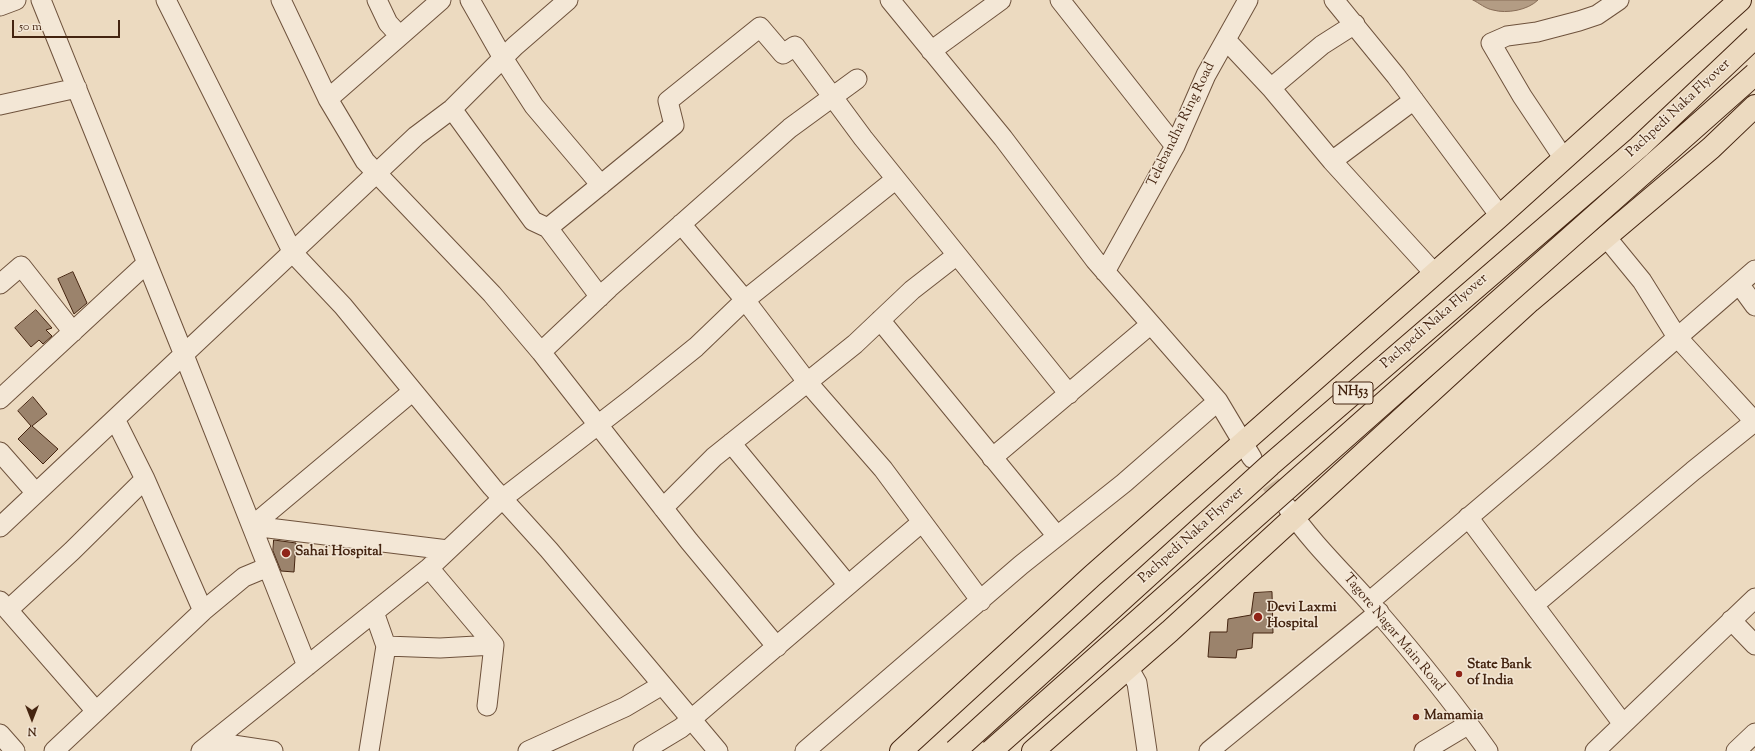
<!DOCTYPE html>
<html>
<head>
<meta charset="utf-8">
<style>
	body { margin:0 }
	#map { position:relative; width:1755px; height:751px; overflow:hidden; background:#ecdac0; font-family:"Sorts Mill Goudy",serif }
	canvas { display:block }
	.north { position:absolute; left:12px; top:699px; width:40px; height:40px; -webkit-text-stroke:3px #f3e7d6; paint-order:stroke; rotate:180deg; font-size:11px; font-weight:700; line-height:16px; text-align:center; color:#442410 }
	.north::after { content:''; display:block; margin:auto; width:14px; height:18px; background:#442410; clip-path:polygon(50% 0,100% 100%,50% 72%,0 100%) }
	.scale { position:absolute; left:12px; top:20px; width:108px; height:18px; box-sizing:border-box; border:2px solid #442410; border-top:0; padding-left:5px; font-size:12px; line-height:14px; white-space:nowrap; color:#442410; -webkit-text-stroke:3px #f3e7d6; paint-order:stroke }
</style>
</head>
<body>
<div id="map">
<canvas width="1755" height="751"></canvas>
<div class="north">N</div>
<div class="scale">50 m</div>
</div>
<script>
const g = document.querySelector('canvas').getContext('2d');
g.lineJoin = 'round';
function fillPath(path, color) { g.fillStyle = color; g.fill(path, 'evenodd'); }
function stroke(path, color, width, dash) { g.strokeStyle = color; g.lineWidth = width; g.lineCap = dash ? 'butt' : 'round'; g.setLineDash(dash || []); g.stroke(path); }
function drawText(font, color, halo, rows, align = 'center') {
  g.font = font + ' "Sorts Mill Goudy",serif'; g.lineWidth = 3; g.setLineDash([]); g.textBaseline = 'middle'; g.strokeStyle = halo; g.fillStyle = color; for (const [text, x, y, turn = 0] of rows) {
    g.save(); g.translate(x, y); g.rotate((+turn || 0) * Math.PI / 180); g.textAlign = isNaN(turn) ? turn : align; if (halo) g.strokeText(text, 0, 0); g.fillText(text, 0, 0); g.restore();
  }
}
const water = new Path2D(`
	M1473,0H1538C1528,10 1507,14 1493,10C1486,9 1479,3 1473,0Z`);
fillPath(water, '#b39c84');
stroke(water, '#876c56', 1);
const building = new Path2D(`
	M73,272L87,303L74,314L58,279Z
	M36,310L52,328L46,330L52,336L43,344L39,340L31,347L15,328Z
	M33,397L47,414L32,426L58,449L43,464L18,439L31,426L18,411Z
	M274,540L296,543L294,572L281,571L273,551Z
	M1272,592L1273,633H1253L1252,648L1237,650L1236,658L1208,657L1210,632H1227L1228,619L1251,615L1254,593Z`);
fillPath(building, '#9b836c');
stroke(building, '#442410', 1);
stroke(new Path2D(`
	M1254,460L1287,507`), '#cab69d', 19, [19, 10]);
const minor = new Path2D(`
	M41,0L184,355L307,666
	M166,0L293,253L343,306L492,487L549,550L718,751
	M281,0L328,99L365,161L492,294L541,352L689,541L777,647
	M377,0L388,23L399,35
	M470,0L503,58L534,106L601,185
	M890,0L1003,138L1095,260L1218,401L1252,458
	M1060,0L1175,146
	M1334,0L1396,76L1500,216
	M0,6L16,0
	M1226,40L1271,88L1332,161L1435,274
	M931,51L1001,0
	M1271,88L1322,45L1355,24
	M328,99L441,0
	M0,105L77,88
	M452,109L533,221L548,228L600,297
	M1564,159L1522,96L1491,43L1507,36L1537,32L1579,21L1597,15L1619,0
	M1332,161L1414,100
	M681,224L745,300L808,383L883,469L981,601
	M548,228L674,125L668,101L760,27L783,54L795,46L863,138L1069,394
	M1606,237L1642,281L1677,337L1755,422
	M1105,272L1175,146L1206,75L1248,0
	M0,284L21,266L73,332
	M1739,284L1755,306
	M880,320L1057,536
	M541,352L609,288L790,128L857,79
	M413,391L252,526L448,550
	M0,399L147,263
	M115,419L145,479L203,611
	M731,443L848,585
	M0,452L36,493
	M992,458L1151,324
	M663,508L714,457L855,344L912,290L957,255
	M1288,508C1314,546 1348,577 1378,612C1416,656 1454,703 1488,751
	M1468,517L1623,724
	M0,527L416,136L452,109L515,46L568,0
	M0,601L96,711
	M1369,602L1542,455L1755,270
	M1534,605L1693,471L1754,422
	M8,610L72,551L145,479
	M1731,620L1755,645
	M386,646L440,648L494,645L429,568
	M1128,667L1137,683L1147,751
	M487,706L494,645
	M0,734L15,751
	M213,742L273,751
	M54,751L203,611L244,577L268,567
	M201,751L429,568L502,499L634,397L696,347L745,300L896,179
	M369,751L386,646L374,612
	M528,751L625,707L662,685
	M643,751L681,728L922,522
	M805,751L1021,565L1124,483L1218,401
	M1209,751L1379,612
	M1424,751L1469,724
	M1595,751L1755,598
	M1736,751L1755,733`);
const major = new Path2D(`
	M901,751L1092,576L1500,216L1740,0
	M1033,751L1170,631L1530,301L1711,148L1755,106`);
stroke(minor, '#6e523c', 21);
stroke(major, '#442410', 24);
stroke(minor, '#f3e7d6', 19);
stroke(major, '#ecdac0', 22);
const highwayBridge = new Path2D(`
	M955,751L1270,465L1639,147L1755,37
	M991,751L1755,74`);
stroke(highwayBridge, '#442410', 24, []);
stroke(highwayBridge, '#ecdac0', 22);
for (const [x, y, r, color] of [
	[286,553,5,"#8f2418"],
	[1258,617,5,"#8f2418"],
	[1459,674,4,"#8f2418"],
	[1416,717,4,"#8f2418"]
]) { const dot = new Path2D(); dot.arc(x, y, r, 0, 2 * Math.PI); g.fillStyle = color; g.fill(dot); stroke(dot, '#f3e7d6', 1.5); }
for (const [x, y, w] of [
	[1353,393,40]
]) { const box = new Path2D(); box.roundRect(x - w / 2, y - 11, w, 22, 3); g.fillStyle = '#f3e7d6'; g.fill(box); stroke(box, '#442410', 1); }
drawText('bold 13px', '#442410', null, [
	["NH53",1353,393]
]);
drawText('14px', '#442410', '#f3e7d6', [
	["Pachpedi Naka Flyover",1679,109,-43],
	["Telebandha Ring Road",1182,125,-64],
	["Pachpedi Naka Flyover",1435,322,-41],
	["Pachpedi Naka Flyover",1192,536,-42],
	["Tagore Nagar Main Road",1393,633,50]
]);
drawText('bold 14px', '#442410', '#f3e7d6', [
	["Sahai Hospital",295,553],
	["Devi Laxmi",1267,609],
	["Hospital",1267,625],
	["State Bank",1467,666],
	["of India",1467,682],
	["Mamamia",1424,717]
], 'left');
</script>
</body>
</html>
